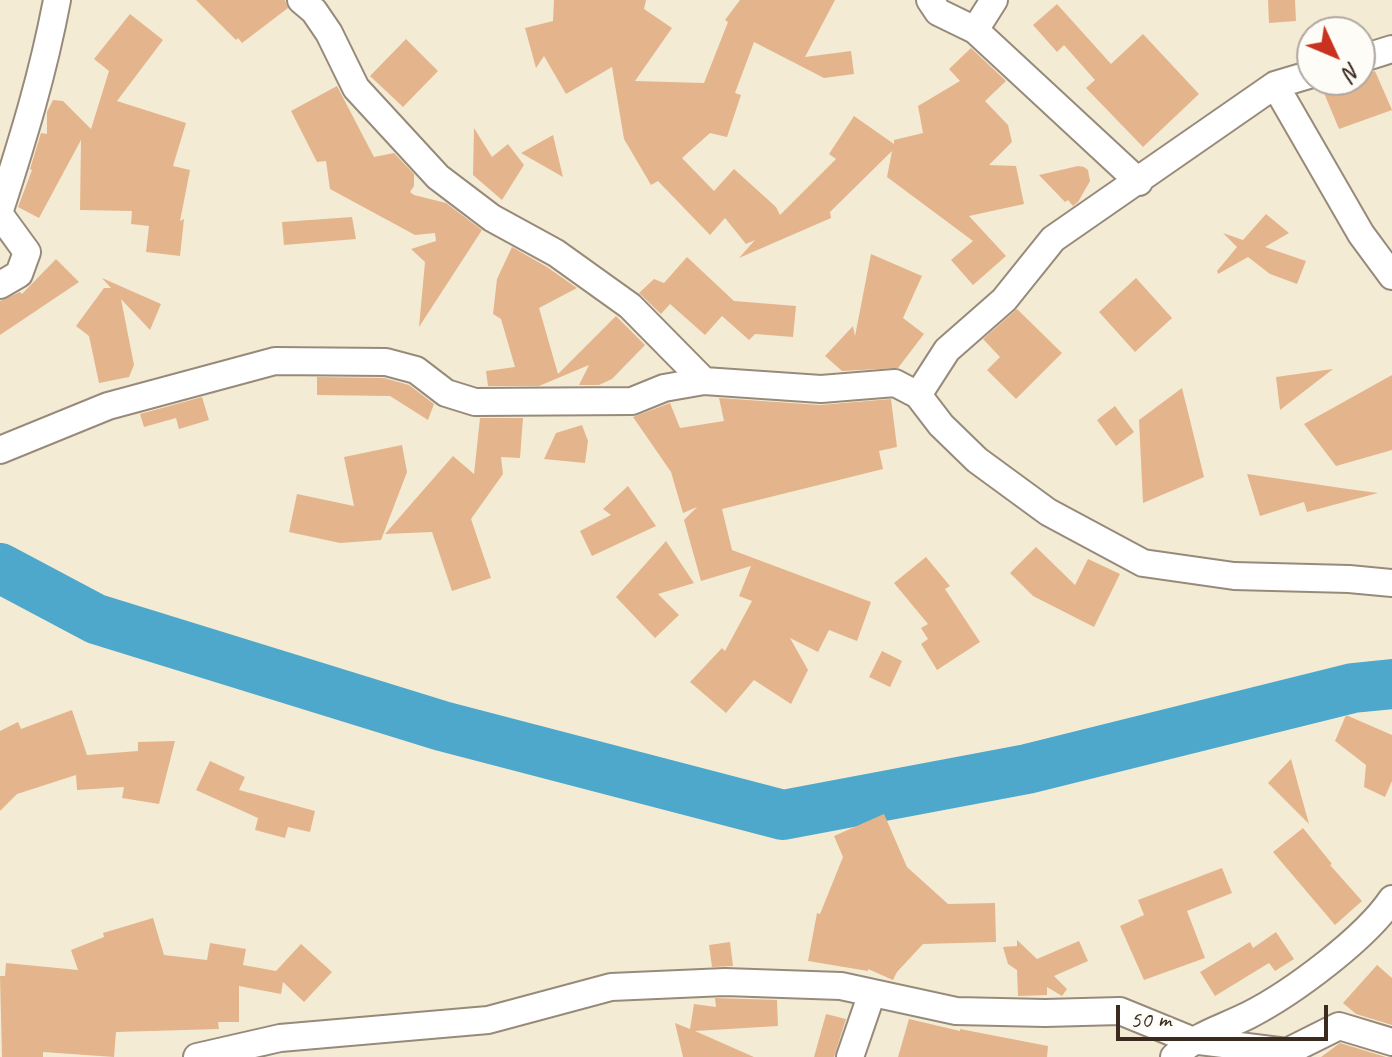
<!DOCTYPE html>
<html>
<head>
<meta charset="utf-8">
<style>
	body { margin:0 }
	#map { position:relative; width:1392px; height:1057px; overflow:hidden; background:#f4ebd5; font-family:Caveat,sans-serif }
	canvas { display:block }
	.north { position:absolute; left:1296px; top:16px; width:80px; height:80px; box-sizing:border-box; background:#fdfcf7; border:2px solid #afa8a0; border-radius:50%; rotate:134deg; font-size:22px; font-weight:700; line-height:32px; text-align:center; color:#3b2a1e }
	.north::after { content:''; display:block; margin:auto; width:28px; height:36px; background:#c8321e; clip-path:polygon(50% 0,100% 100%,50% 72%,0 100%) }
	.scale { position:absolute; left:1116px; top:1005px; width:212px; height:36px; box-sizing:border-box; border:4px solid #3b2a1e; border-top:0; padding-left:10px; font-size:24px; line-height:28px; white-space:nowrap; color:#3b2a1e; -webkit-text-stroke:6px #fdfcf7; paint-order:stroke }
</style>
</head>
<body>
<div id="map">
<canvas width="1392" height="1057"></canvas>
<div class="north">N</div>
<div class="scale">50 m</div>
</div>
<script>
const g = document.querySelector('canvas').getContext('2d');
g.lineJoin = 'round';
function stroke(path, color, width, dash) { g.strokeStyle = color; g.lineWidth = width; g.lineCap = dash ? 'butt' : 'round'; g.setLineDash(dash || []); g.stroke(path); }
function fillPath(path, color) { g.fillStyle = color; g.fill(path, 'evenodd'); }
stroke(new Path2D(`
	M0,568L96,619L442,726L783,815L1027,769L1353,688L1392,684`), '#4da8cb', 50);
fillPath(new Path2D(`
	M196,0H285L288,8L242,43L238,38L236,40Z
	M554,0H646L644,9L672,28L635,81L704,83L728,22L725,20L740,0H835L805,57L851,51L854,74L824,78L754,42L735,93L741,95L727,137L710,133L682,158L714,191L734,169L776,207L780,215L836,159L829,154L854,116L894,144V140L923,133L918,106L960,81L949,69L971,48L1006,81L985,101L1008,125L1012,142L989,165L1016,166L1024,204L969,216L1006,256L973,285L951,260L973,241L887,177L892,151L830,212L831,218L739,258L755,240L746,244L725,218L710,235L658,181L651,185L624,139L612,67L566,94L544,56L536,68L525,28L553,21Z
	M1268,0H1295L1296,21L1269,23Z
	M1057,4L1111,64L1143,34L1199,94L1143,147L1086,88L1095,80L1064,45L1057,52L1033,25Z
	M130,14L163,40L117,101L186,123L173,166L190,170L180,221L184,219L180,256L146,252L149,226L131,224L132,211L80,210L81,140L39,218L18,207L32,170L30,169L41,133L47,134V112L53,100L63,101L91,129L109,71L94,59Z
	M406,39L438,71L403,107L370,76Z
	M1375,71L1392,110L1339,129L1324,93L1353,80H1360V77Z
	M337,86L374,157L394,153L414,174V186L410,192L414,195L446,203L482,230L419,327L425,262L411,249L436,241L435,233L415,235L330,189L326,161L317,162L291,111Z
	M474,128L492,157L508,144L524,165L502,200L473,175Z
	M553,135L563,177L521,153Z
	M1078,166L1084,167L1088,170L1090,181L1078,202L1073,206L1068,200L1065,202L1039,175Z
	M1266,214L1289,233L1265,247L1306,261L1297,284L1270,274L1248,257L1218,274L1217,271L1237,247L1223,233L1243,240Z
	M352,217L356,239L284,245L282,222Z
	M512,247L547,267L577,288L539,308L558,374L616,316L645,345L612,379L599,385H579L589,365L539,386H488L486,371L515,367L501,319L493,314L497,279Z
	M871,254L922,276L903,318L924,334L898,368L842,371L825,356L853,326L855,336Z
	M687,257L734,301L796,306L793,337L755,334L749,340L722,316L705,335L670,304L661,314L639,293L654,279L664,283Z
	M56,259L79,282L0,335V301L20,292L22,294Z
	M102,278L161,304L150,330L121,299L134,365L129,377L99,383L89,336L76,326L104,288H111Z
	M1136,278L1172,318L1135,352L1099,312Z
	M1017,309L1062,353L1016,399L987,370L1000,357L983,339Z
	M1333,369L1280,410L1276,377Z
	M1392,375V450L1336,466L1304,424Z
	M317,377L384,378L409,385L434,404L428,420L390,396L317,395Z
	M1182,388L1204,477L1143,503L1139,420Z
	M202,397L209,420L179,429L176,418L144,427L140,414Z
	M719,398L820,405L891,399L897,447L879,451L883,469L722,509L732,550L871,602L857,641L829,630L818,652L790,638L808,670L791,704L754,680L726,713L690,682L722,648L725,651L752,601L739,596L751,566L701,581L684,520L697,507L683,513L671,472L633,417L670,403L680,428L724,421Z
	M1115,406L1134,432L1116,446L1097,420Z
	M480,418H523L520,458L501,457L503,474L471,519L491,578L452,591L432,532L385,534L453,456L474,474Z
	M582,425L588,441L585,463L544,459L556,433Z
	M402,445L407,472L381,540L340,543L289,532L297,494L354,506L344,457Z
	M1247,474L1348,489L1378,493L1307,512L1304,502L1260,516Z
	M628,486L656,526L592,556L580,531L611,515L603,509Z
	M666,541L694,583L658,594L679,615L655,638L616,597Z
	M1036,547L1075,585L1088,559L1120,574L1094,627L1033,596L1010,573Z
	M926,557L950,586L945,589L980,642L937,670L921,644L928,639L921,628L928,624L894,583Z
	M882,651L902,661L890,687L869,677Z
	M72,710L87,755L138,751V742L175,741L159,804L122,798L124,787L77,790L76,775L17,794L0,811V731L18,722L21,729Z
	M1346,715L1392,735V781L1385,797L1364,787L1366,765L1335,741Z
	M1291,759L1309,824L1268,783Z
	M210,761L245,777L239,790L315,811L310,832L288,827L285,838L255,830L258,818L196,790Z
	M884,814L907,867L948,904L995,903L996,942L923,944L897,972L893,980L868,969V971L808,961L817,913L820,914L843,857L834,836Z
	M1303,828L1332,864L1330,865L1362,901L1335,925L1273,852Z
	M1222,868L1232,893L1187,911L1205,958L1144,980L1120,926L1144,915L1138,900Z
	M153,918L164,955L207,960L210,943L246,949L243,965L276,971L301,944L332,972L304,1002L283,982L281,994L239,986V1022H218L219,1029L116,1032L114,1057L43,1052V1057H2L0,976H5L6,963L78,970L71,950L104,937L103,933Z
	M1276,932L1294,959L1275,971L1269,963L1215,996L1200,972L1250,942L1253,948Z
	M1017,940L1037,959L1079,941L1088,961L1054,976L1067,989L1062,996L1047,987V995L1018,996L1017,970L1008,964L1003,947L1017,946Z
	M730,942L733,966L712,967L709,945Z
	M1377,965L1392,978V1025L1356,1014L1343,1003Z
	M715,998L777,1000L778,1026L695,1031L754,1057H683L675,1023L690,1029L694,1004L716,1007Z
	M826,1014L846,1019L834,1057H814Z
	M909,1019L960,1031V1029L1048,1046L1047,1057H898Z
	M1340,1043L1386,1057H1321Z`), '#e4b58c');
const minor = new Path2D(`
	M301,0L314,11L329,33L356,88L438,177L492,218L556,253L630,306L704,381L821,389L895,383L918,395L941,425L977,460L1048,512L1143,563L1234,576L1349,579L1392,583
	M930,0L938,12L975,30L1139,182
	M975,30L994,0
	M1360,59L1392,49
	M1275,85L1361,234L1392,276
	M0,210C23,139 43,74 57,0
	M0,215L27,252L19,274L0,285
	M918,395L947,350L1004,300L1053,239L1275,85L1312,74
	M0,450L108,406L275,361L386,362L416,370L446,393L475,402L632,401L664,388L704,381
	M1287,1052L1339,1026L1392,1042
	M197,1057L280,1038L488,1020L611,987L725,982L841,986L956,1011L1045,1013L1120,1011L1191,1040L1287,1052L1292,1057
	M850,1057L872,993
	M1174,1057C1199,1033 1219,1030 1249,1015C1292,993 1365,939 1392,899`);
stroke(minor, '#988a7a', 30);
stroke(minor, '#fff', 26);
</script>
</body>
</html>
